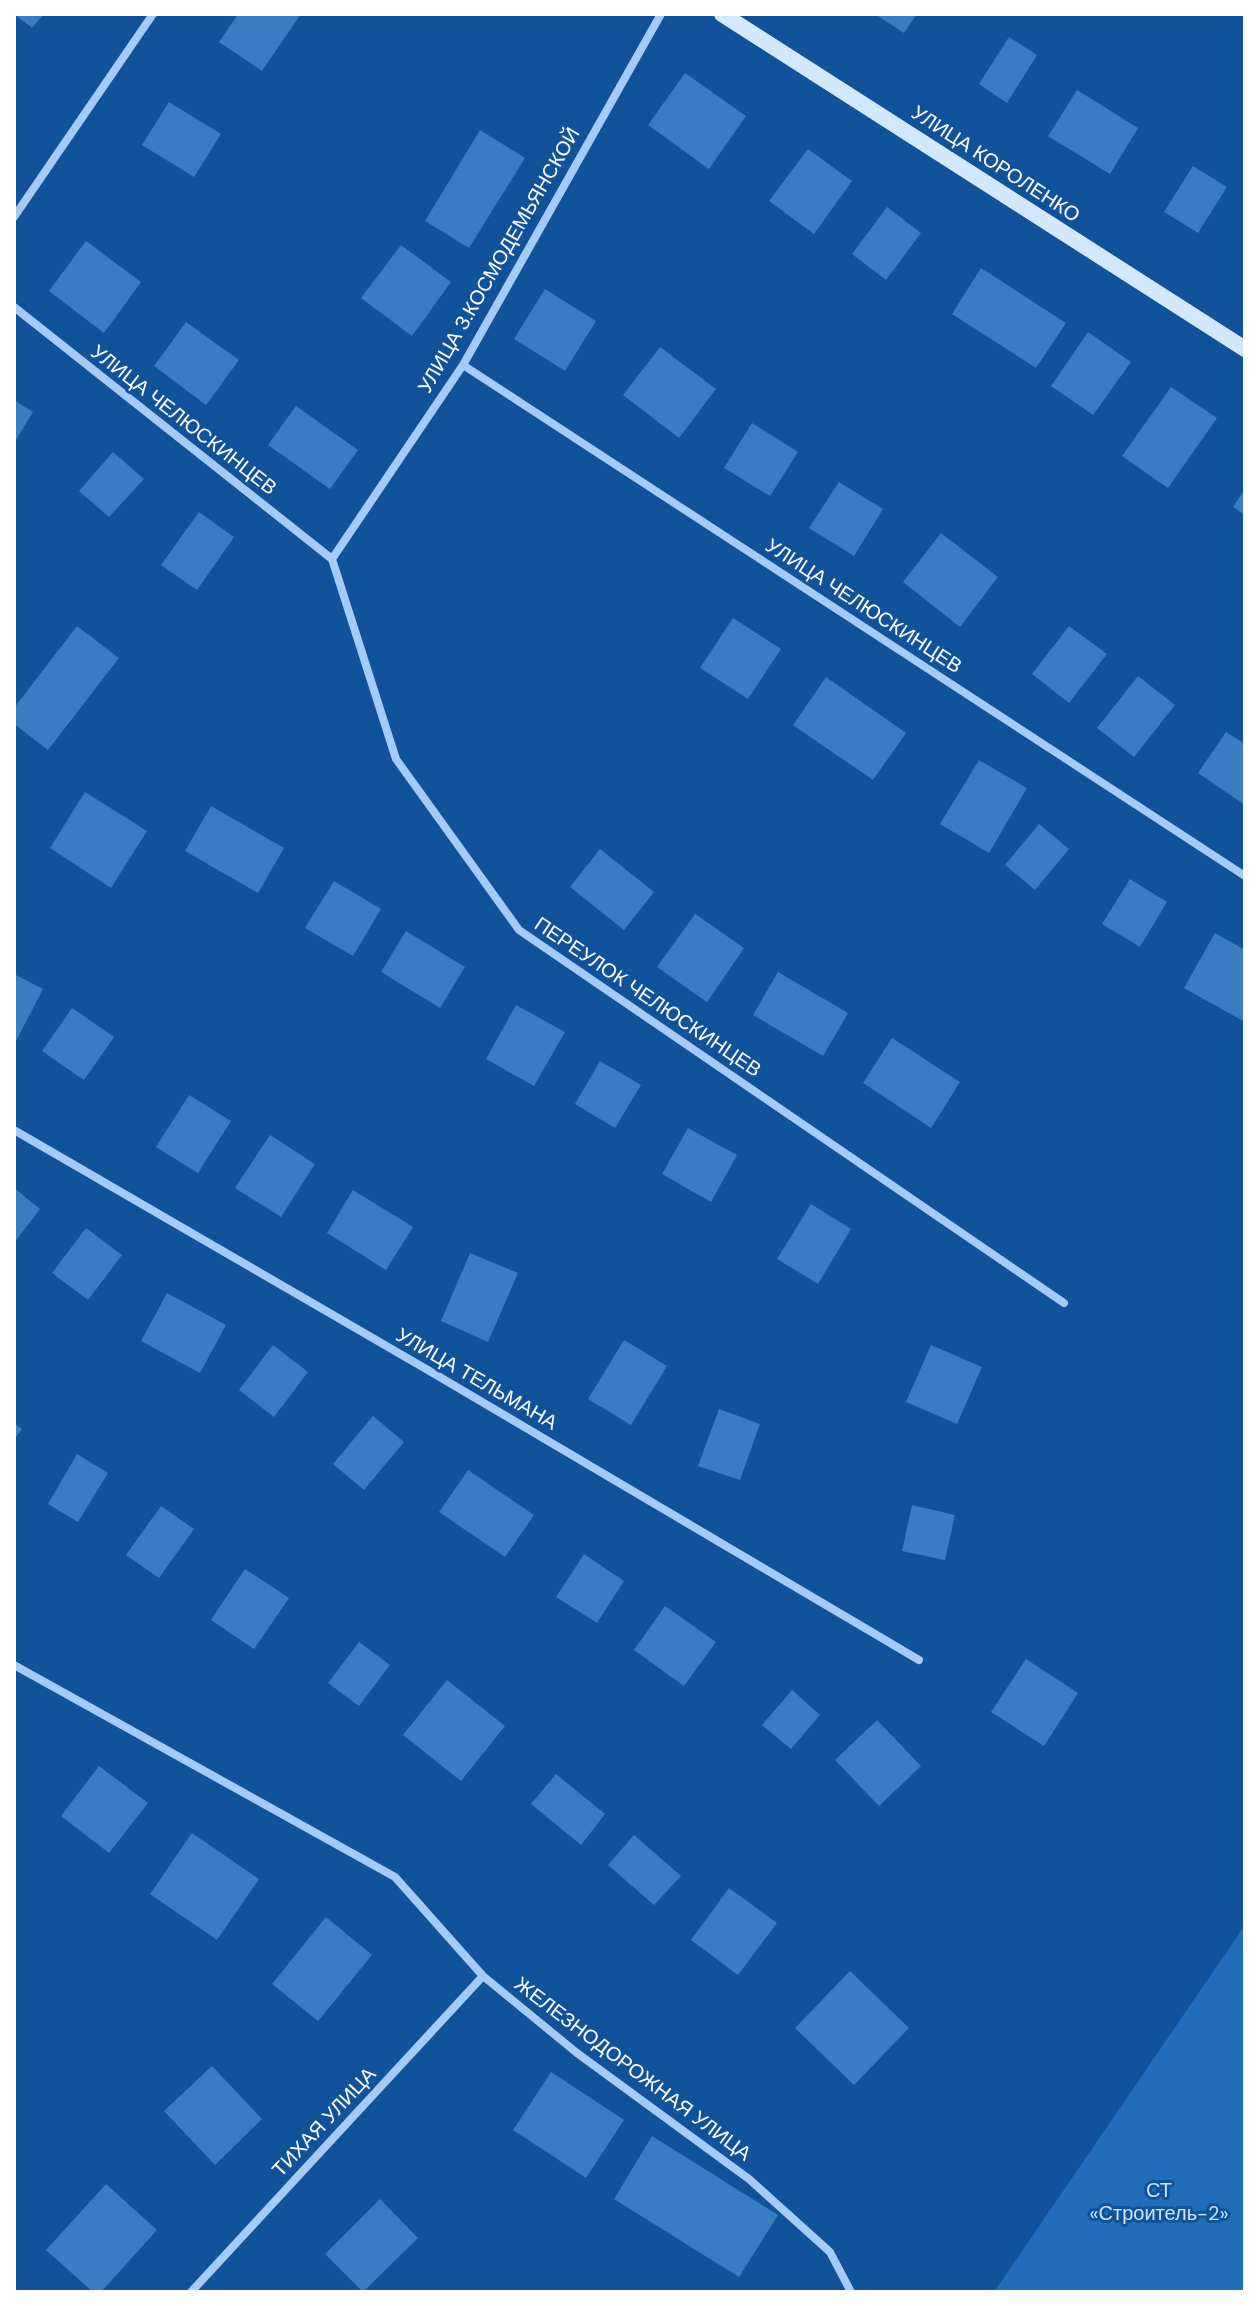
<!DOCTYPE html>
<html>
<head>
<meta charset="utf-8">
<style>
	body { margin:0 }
	#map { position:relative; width:1259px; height:2306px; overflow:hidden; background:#10539b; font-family:"DM Sans",sans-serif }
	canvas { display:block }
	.frame { position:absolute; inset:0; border:16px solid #fff; pointer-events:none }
</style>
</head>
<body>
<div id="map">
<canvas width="1259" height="2306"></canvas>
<div class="frame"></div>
</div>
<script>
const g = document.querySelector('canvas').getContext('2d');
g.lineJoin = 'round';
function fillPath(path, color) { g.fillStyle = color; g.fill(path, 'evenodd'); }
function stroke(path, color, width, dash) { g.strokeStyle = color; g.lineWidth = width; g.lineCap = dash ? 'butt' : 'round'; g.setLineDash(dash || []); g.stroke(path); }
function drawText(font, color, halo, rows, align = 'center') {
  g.font = font + ' "DM Sans",sans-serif'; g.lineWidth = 6; g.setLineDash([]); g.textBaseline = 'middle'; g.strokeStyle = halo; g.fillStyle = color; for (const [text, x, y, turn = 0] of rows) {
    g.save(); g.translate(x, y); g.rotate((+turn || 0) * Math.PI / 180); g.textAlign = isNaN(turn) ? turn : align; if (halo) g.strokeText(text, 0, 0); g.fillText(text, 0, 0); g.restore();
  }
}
fillPath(new Path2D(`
	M1245,1925V2292H994Z`), '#226db9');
fillPath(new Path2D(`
	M14,14H44L32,28Z
	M238,14H301L262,71L219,42Z
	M875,14H917L904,33Z
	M1009,37L1037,55L1007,103L979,84Z
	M685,73L746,116L709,169L648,125Z
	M1077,90L1138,128L1110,174L1048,136Z
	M169,102L221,134L194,177L142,145Z
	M480,130L525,158L469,248L425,221Z
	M808,149L852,181L814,234L769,201Z
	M1193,166L1227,187L1198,233L1164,212Z
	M887,207L921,233L886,280L852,254Z
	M86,241L141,282L104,333L49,291Z
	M401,245L451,282L412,336L361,298Z
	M981,268L1066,323L1036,368L952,314Z
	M545,289L596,321L565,371L514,339Z
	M186,322L239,360L206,405L154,366Z
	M1088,332L1131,362L1093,415L1051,386Z
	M660,347L716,389L679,438L623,395Z
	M1171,387L1217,418L1168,488L1122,456Z
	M14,400L33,412L14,443Z
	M296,406L358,450L330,489L268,445Z
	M752,423L798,452L770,496L724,468Z
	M113,452L144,479L109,517L79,491Z
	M839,482L883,509L854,556L809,528Z
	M1245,489V515L1233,507Z
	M199,512L234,537L197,590L161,565Z
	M941,533L998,577L960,627L903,582Z
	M733,618L781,649L748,699L700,668Z
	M77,626L119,658L48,750L14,724V708Z
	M1069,626L1107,654L1069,703L1032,674Z
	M1138,676L1175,705L1134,757L1097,728Z
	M826,677L906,733L873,780L793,725Z
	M1226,732L1245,744V805L1198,773Z
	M979,760L1027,788L989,853L940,824Z
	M85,792L147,831L111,888L50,848Z
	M211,806L284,848L258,893L185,851Z
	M1039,824L1069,849L1035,890L1005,865Z
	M600,849L654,892L624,930L570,887Z
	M1130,879L1167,902L1140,947L1102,924Z
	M334,881L381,909L353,956L305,928Z
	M695,914L744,948L707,1002L657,967Z
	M406,931L465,967L440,1008L381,972Z
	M1215,933L1245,950V1022L1184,988Z
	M778,972L848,1013L823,1056L753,1015Z
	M14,974L43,989L16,1041L14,1039Z
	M516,1005L565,1032L534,1086L486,1059Z
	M72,1008L114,1037L84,1080L42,1051Z
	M892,1038L960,1082L931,1128L863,1083Z
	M600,1061L641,1085L615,1128L575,1104Z
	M189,1095L231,1121L198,1173L156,1147Z
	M688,1128L737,1155L711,1202L662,1174Z
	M270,1135L315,1164L281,1217L235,1188Z
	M14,1188L40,1209L14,1243Z
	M353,1190L413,1227L386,1270L327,1233Z
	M811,1204L851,1229L818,1284L777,1259Z
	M86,1228L122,1255L88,1300L52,1273Z
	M470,1253L518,1273L488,1342L441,1321Z
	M167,1293L226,1325L200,1373L141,1341Z
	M624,1340L667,1366L631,1425L588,1399Z
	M273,1345L308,1372L274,1417L239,1390Z
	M931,1345L982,1367L957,1424L906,1402Z
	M719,1409L760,1424L740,1480L698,1466Z
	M373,1416L404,1442L364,1490L333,1464Z
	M14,1423L22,1429L14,1440Z
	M77,1454L108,1473L78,1522L48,1504Z
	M468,1470L534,1515L505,1557L439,1512Z
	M912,1505L955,1515L945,1560L902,1551Z
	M161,1506L194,1529L159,1578L126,1555Z
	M584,1554L624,1581L597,1623L556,1597Z
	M245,1569L289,1598L254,1649L211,1620Z
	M665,1606L716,1642L684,1686L634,1650Z
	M359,1642L390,1665L359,1706L328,1683Z
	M1026,1659L1078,1693L1044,1746L991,1712Z
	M447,1680L505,1726L461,1781L403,1735Z
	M792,1690L820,1715L791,1749L762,1725Z
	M877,1720L921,1766L879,1806L835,1760Z
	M99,1766L148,1803L109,1853L61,1816Z
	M556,1774L605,1814L581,1845L531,1804Z
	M192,1833L259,1879L217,1940L150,1894Z
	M634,1835L681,1876L654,1905L608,1865Z
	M729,1888L777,1923L738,1975L691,1940Z
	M326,1917L372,1955L318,2021L272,1984Z
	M850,1971L909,2028L854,2085L795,2028Z
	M212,2066L262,2119L215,2165L164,2111Z
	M551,2072L624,2120L586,2178L513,2130Z
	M652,2136L778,2215L739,2277L614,2199Z
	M106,2184L157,2230L101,2292H93L46,2250Z
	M380,2199L418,2238L363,2292L325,2254Z`), '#387cc2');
stroke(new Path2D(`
	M14,217L153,14
	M14,307L332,559
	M463,365L1245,876
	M332,559L396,759L519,930L1064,1303
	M332,559L463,365L661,14
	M14,1130L433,1373L919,1660
	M14,1665L395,1877L483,1976L577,2053L749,2179L830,2252L851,2292
	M191,2292L483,1976`), '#a3cbf5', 8);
stroke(new Path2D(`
	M722,14L1245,349`), '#d3e7fe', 16);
drawText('20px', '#fff', '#10539b', [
	["УЛИЦА КОРОЛЕНКО",995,165,33],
	["УЛИЦА З.КОСМОДЕМЬЯНСКОЙ",500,261,-60],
	["УЛИЦА ЧЕЛЮСКИНЦЕВ",183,421,38],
	["УЛИЦА ЧЕЛЮСКИНЦЕВ",863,607,33],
	["ПЕРЕУЛОК ЧЕЛЮСКИНЦЕВ",647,998,34],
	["УЛИЦА ТЕЛЬМАНА",476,1380,30],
	["ЖЕЛЕЗНОДОРОЖНАЯ УЛИЦА",632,2070,37],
	["ТИХАЯ УЛИЦА",325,2123,-47]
]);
drawText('20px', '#cbe5fe', '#10539b', [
	["СТ",1159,2192],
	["«Строитель-2»",1159,2215]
]);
</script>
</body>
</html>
